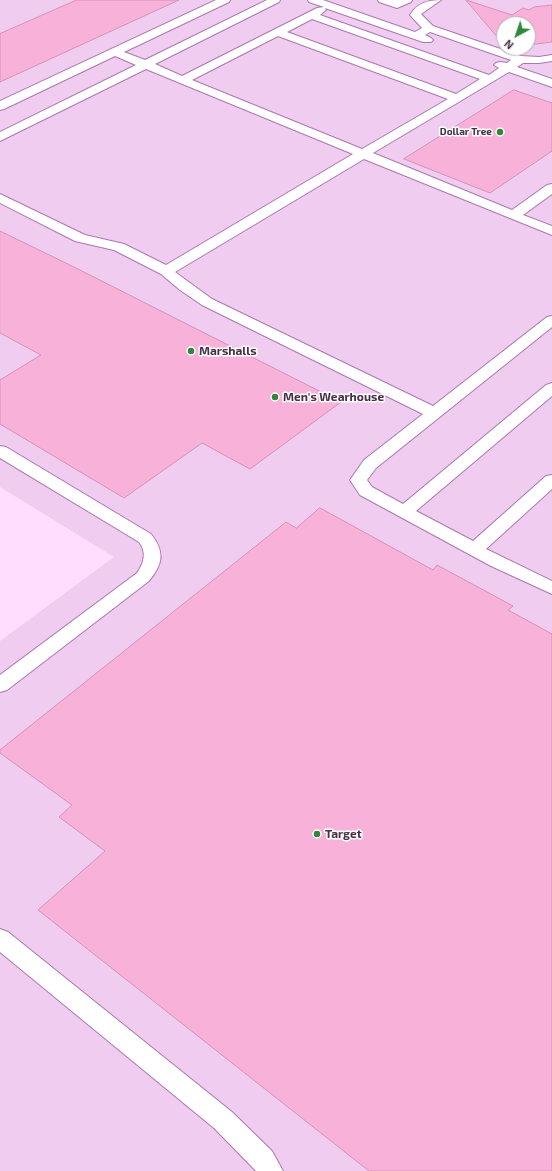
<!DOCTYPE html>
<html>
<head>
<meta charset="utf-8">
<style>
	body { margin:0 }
	#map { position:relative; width:552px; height:1171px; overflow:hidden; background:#feddff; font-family:"Exo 2",sans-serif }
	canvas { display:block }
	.north { position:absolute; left:496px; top:16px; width:40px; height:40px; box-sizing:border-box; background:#fff; border:1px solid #b5acb5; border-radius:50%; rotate:220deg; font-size:11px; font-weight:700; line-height:16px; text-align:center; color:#463046 }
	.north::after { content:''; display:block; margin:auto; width:14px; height:18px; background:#2d8939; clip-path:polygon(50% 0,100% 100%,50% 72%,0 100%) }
</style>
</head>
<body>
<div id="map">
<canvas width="552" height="1171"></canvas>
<div class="north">N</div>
</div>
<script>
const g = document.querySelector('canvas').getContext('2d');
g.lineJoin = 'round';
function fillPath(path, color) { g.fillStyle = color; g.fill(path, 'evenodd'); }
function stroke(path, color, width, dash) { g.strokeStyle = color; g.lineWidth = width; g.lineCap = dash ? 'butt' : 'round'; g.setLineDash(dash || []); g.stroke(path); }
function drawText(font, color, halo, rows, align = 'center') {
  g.font = font + ' "Exo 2",sans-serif'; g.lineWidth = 3; g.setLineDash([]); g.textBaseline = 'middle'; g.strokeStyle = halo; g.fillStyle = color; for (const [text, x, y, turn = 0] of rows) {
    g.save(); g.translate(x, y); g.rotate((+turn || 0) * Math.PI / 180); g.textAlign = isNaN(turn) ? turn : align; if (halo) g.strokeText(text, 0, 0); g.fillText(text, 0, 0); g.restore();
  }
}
fillPath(new Path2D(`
	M0,0H552V1171H0V641L114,557L0,487ZM504,24H528V48H504Z`), '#f0ccf1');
const building = new Path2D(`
	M77,0H179L0,82V34Z
	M466,0L512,15L523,8L529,10L534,7L552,5V42L528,45V24H504V41L500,40Z
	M514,90L552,103V151L490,193L404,159Z
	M0,231L74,267L341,402L250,469L202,443L124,498L0,424V380L41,355L0,333Z
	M320,508L433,570L437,565L513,606L508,610L552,634V1171H369L38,910L105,851L59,817L72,805L0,753V750L286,522L296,528Z`);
fillPath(building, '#f8b1d8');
stroke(building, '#d792b8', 1);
const lane = new Path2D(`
	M216,0H230L229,2L124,52L145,60L267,0H280L279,2L155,64L182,76L317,8L324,7L309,2L308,0H323L415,32L422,28L410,15C417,3 428,0 441,0L421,14L433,26L521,56L539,57L552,55V61L539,63H523L517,67L552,79V87L509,72L373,153L512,210L547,185L552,184V194L523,215L552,226V235L364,159L175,272L212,299L433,406L547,317L552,316V327L376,468L367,480L372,487L403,504L546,385L552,383V396L416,511L473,541L546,476L552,475V489L486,549L552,581V594L491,566L360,495L350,480L364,460L423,414L202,305L180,290L161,274L114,250L75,241L0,203V194L85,235L124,244L166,265L353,154L146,69L0,141V132L136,65L115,56L4,109L0,110V101ZM325,8L423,42H431L433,40L431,38L425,35L430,32L511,60L507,63L500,62L496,63L494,65L499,68L489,75L320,15L326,10ZM312,19L480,79L456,94L287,32ZM278,36L448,99L362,149L192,80Z
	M378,0H412L411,2L397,8L379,2Z
	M0,446L6,447L151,534C165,552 163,564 149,581L7,690L0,692V675L137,573C144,563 147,552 139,542L0,458Z
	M0,929L8,932L232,1112L272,1151L283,1171H256L214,1128L0,952Z`);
stroke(lane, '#aa78ac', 2);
fillPath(lane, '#fff');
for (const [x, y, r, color] of [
	[500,132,4,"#2d8939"],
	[191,351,4,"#2d8939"],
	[275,397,4,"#2d8939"],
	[317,834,4,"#2d8939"]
]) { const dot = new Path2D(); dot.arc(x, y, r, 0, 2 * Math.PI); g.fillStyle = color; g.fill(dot); stroke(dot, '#fff', 1.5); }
drawText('bold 10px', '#463046', '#fff', [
	["Dollar Tree",492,132]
], 'right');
drawText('bold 12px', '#463046', '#fff', [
	["Marshalls",199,351],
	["Men's Wearhouse",283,397],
	["Target",325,834]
], 'left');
</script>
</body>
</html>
